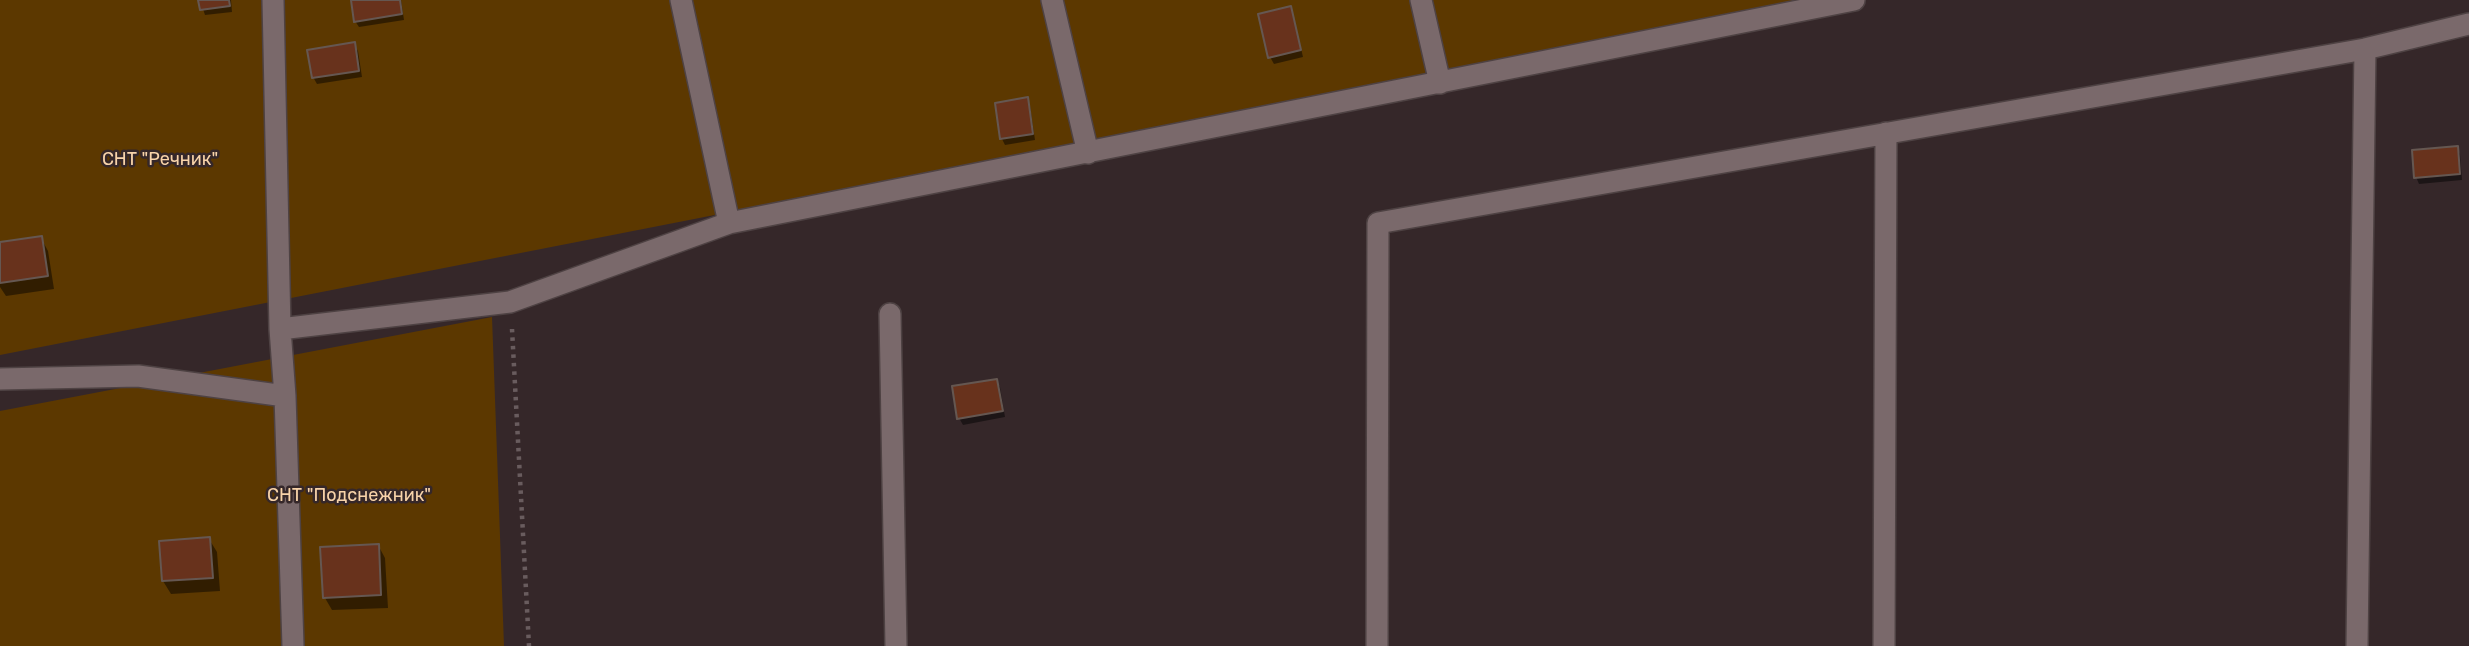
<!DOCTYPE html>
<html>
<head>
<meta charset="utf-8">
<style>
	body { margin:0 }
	canvas { display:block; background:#352729 }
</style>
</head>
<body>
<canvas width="2469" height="646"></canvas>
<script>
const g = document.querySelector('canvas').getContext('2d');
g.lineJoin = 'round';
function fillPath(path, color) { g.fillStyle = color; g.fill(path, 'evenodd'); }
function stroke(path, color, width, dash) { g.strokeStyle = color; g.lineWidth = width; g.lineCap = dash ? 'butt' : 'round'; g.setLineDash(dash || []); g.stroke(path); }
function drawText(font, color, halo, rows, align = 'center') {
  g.font = font + ' Rubik,sans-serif'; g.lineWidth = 5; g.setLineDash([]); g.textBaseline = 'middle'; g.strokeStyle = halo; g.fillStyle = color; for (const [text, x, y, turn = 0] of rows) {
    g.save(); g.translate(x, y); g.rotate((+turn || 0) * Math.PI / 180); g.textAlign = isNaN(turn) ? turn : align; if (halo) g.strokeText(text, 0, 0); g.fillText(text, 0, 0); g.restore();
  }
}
fillPath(new Path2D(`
	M0,0H1812L0,355Z
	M492,317L504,646H0V411Z`), '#5c3800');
fillPath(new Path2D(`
	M200,0H231L232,12L205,15Z
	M352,0H401L404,20L359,27L355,21Z
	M1290,8L1293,14L1303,57L1274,64L1270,57Z
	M354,44L358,51L362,77L317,84L313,77Z
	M1027,99L1030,106L1035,140L1005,145L1002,139Z
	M2457,148L2460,154L2462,180L2419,184L2416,177Z
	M41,238L48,251L54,289L6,296L0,287V244Z
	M996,381L1000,387L1005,417L963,425L959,418Z
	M209,539L217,552L220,591L171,594L163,581L161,543Z
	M378,545L385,558L388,608L332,610L325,598Z`), '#0007');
const building = new Path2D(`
	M198,0H229L230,6L200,10Z
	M351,0H400L402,14L354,22Z
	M1291,6L1301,50L1268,58L1258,14Z
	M355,42L359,71L312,78L307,50Z
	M1028,97L1033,134L1000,139L995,103Z
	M2458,146L2460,174L2414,178L2412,150Z
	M42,236L48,276L0,283V242Z
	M997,379L1003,411L957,419L952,386Z
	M210,537L213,578L162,581L159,541Z
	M379,544L381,595L323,598L320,547Z`);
fillPath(building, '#68321c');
stroke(building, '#655751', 2);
const service = new Path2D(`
	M273,0L280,329L285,396L293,646
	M681,0L729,223
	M1052,0L1088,153
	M1421,0L1440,83
	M280,329L510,302L729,223L1854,0
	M0,379L138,376L285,396`);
const minor = new Path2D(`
	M890,314L896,646
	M1377,646L1378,223L2365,49L2469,24
	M1884,646L1886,133
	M2357,646L2365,49`);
stroke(service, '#4e4243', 24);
stroke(minor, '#4e4243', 24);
stroke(new Path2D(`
	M512,329L529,646`), '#695c5e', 4.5, [3.5, 5]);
stroke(service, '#7a696b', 21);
stroke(minor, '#7a696b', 21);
drawText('18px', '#f8d3a9', '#352729', [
	["СНТ \"Речник\"",160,160],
	["СНТ \"Подснежник\"",349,496]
]);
</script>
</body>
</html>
